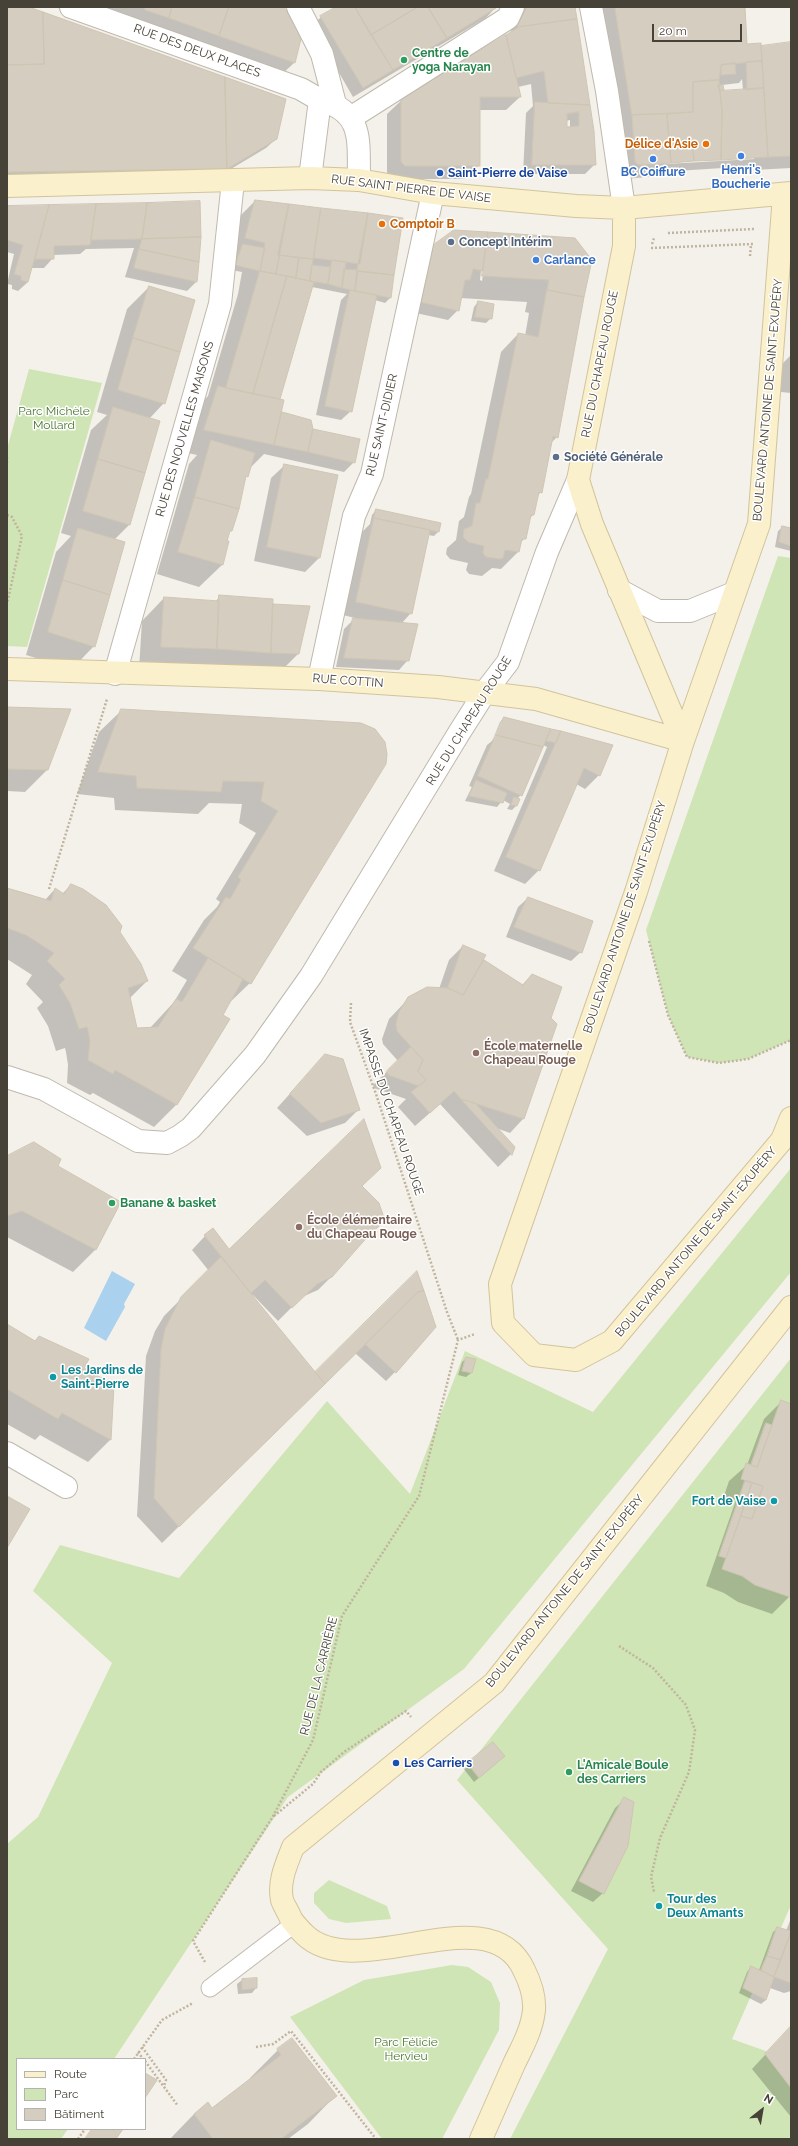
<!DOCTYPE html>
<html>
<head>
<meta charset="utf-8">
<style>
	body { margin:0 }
	#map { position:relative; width:798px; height:2146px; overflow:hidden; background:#f4f1ea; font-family:Raleway,sans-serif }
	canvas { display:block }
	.frame { position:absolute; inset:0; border:8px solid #474238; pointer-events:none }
	.legend { position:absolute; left:16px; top:2058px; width:130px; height:72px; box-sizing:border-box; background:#fff; border:1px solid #b5b3af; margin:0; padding:5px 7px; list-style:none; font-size:12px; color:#474238 }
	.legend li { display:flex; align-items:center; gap:8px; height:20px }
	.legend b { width:20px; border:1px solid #b5b3af }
	.north { position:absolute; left:742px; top:2090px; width:40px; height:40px; -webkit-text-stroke:3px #fff; paint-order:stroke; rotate:31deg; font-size:11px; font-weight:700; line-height:16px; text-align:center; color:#474238 }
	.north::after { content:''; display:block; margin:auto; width:14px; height:18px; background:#474238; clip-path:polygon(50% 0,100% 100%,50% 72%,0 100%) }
	.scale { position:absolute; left:652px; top:24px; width:90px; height:18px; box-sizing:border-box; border:2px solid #474238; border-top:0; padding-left:5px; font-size:12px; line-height:14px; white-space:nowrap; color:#474238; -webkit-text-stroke:3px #fff; paint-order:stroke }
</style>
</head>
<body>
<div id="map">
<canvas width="798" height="2146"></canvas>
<div class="frame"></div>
<ul class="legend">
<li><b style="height:5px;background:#fbf0cc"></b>Route</li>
<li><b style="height:11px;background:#cfe5b5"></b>Parc</li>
<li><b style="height:11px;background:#d5cdc0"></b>Bâtiment</li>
</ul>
<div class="north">N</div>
<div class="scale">20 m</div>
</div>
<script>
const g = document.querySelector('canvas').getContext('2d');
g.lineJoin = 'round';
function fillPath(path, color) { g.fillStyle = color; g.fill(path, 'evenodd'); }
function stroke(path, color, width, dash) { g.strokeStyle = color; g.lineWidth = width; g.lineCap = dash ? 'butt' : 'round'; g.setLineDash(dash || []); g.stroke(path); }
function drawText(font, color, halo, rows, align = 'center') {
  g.font = font + ' Raleway,sans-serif'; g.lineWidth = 3; g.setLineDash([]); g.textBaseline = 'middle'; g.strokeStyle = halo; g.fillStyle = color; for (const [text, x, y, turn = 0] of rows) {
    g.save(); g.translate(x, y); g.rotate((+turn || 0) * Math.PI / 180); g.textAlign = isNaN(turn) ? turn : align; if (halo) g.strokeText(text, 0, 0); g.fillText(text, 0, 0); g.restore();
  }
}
fillPath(new Path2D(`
	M29,369L102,383L27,647L7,646V449Z
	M778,556L791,558V1040L748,1059L719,1063L687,1057L668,1015L646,930Z
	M791,1168V1272L464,1669L288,1797L114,2059H17V2129H68L61,2139H7V1844L38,1817L112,1663L33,1591L60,1545L179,1578L327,1401L410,1494L465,1351L593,1412Z
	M791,1358V1905L732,2039L791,2060V2139H510L608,1949L457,1780Z
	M329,1880L387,1906L391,1919L346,1923L329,1919L314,1903V1893Z
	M452,1965L468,1967L491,1982L500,2003L499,2030L442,2139H382L290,2017L364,1980Z`), '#cfe5b5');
fillPath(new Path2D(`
	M112,1271L135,1284L124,1304L125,1307L106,1341L84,1328Z`), '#aad1ed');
fillPath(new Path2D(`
	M7,7H26L276,139L266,148L216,178L7,193Z
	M55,7H283L301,35L294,63L280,76L121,31Z
	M338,7H494L495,8L486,18L353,97L312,26L321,17Z
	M516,7H574L589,104L595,164L585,174H523L526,113L533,106L531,84L518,87L520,97L506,110H479L478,166L465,179H391L387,176V114L406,96L510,33L520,13ZM570,120V128H566V121Z
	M591,7H744L747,45L761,47L791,43V168L754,170V166L661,172L657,176L626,179ZM742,79L743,90L721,92L722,85L739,83ZM754,157V159L666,164V162Z
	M255,201L402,219L390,298L385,303L375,300L351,411L341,420L316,415L341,300L347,294L312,287L278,400L280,415L282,413L313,430L354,462L344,472L264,454L251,467L245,479L226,542H228L222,565L199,587L157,574L189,464L197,455L183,452L195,409L208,396L238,294L242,272L231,270L233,223Z
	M199,202L196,282L187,291L125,277L134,248L86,249L80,254L53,255V258L44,268H31L28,282L18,291L12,289V285L7,284L14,254L7,252V207Z
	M575,239L557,437L550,444L541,492L537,496L533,515L529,519L525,538L520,543L518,552L501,569L492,568L482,576L469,574L466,570L468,563L450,559L446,554L447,548L456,540L459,521L464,517L469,497L471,494L501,352L518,334L525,336L529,313L525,312L527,302L460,298L458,310L448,320L411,312L423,256ZM484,268L482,281L480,280L481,271Z
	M149,287L164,403L149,419L159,422L129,525L114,540L94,646L72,669L26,655L56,552L71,536L61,533L91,430L107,415L97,412L127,309Z
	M478,302L491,318L486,323L471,321L474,307Z
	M791,355V393L781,392V365Z
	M285,465L336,476L319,558L305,572L254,561L271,478Z
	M376,510L438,532L434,536L428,535L411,613L401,624L408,660L399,670L336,667L344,629L355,618L343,615L361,533L370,524L372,515Z
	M783,527L791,529V551L775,547L778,531Z
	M220,596L272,605L309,607L298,654L276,676L139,669L142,621L164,598L215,602Z
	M7,708L48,769L25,792L7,791Z
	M122,710L360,724L250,983L227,1005L221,1015L228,1020L176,1105L154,1127L93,1093L90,1095L67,1083L68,1065L66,1052L65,1048L56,1051L48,1026L37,1008L43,1002L26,984L32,975L7,959V889L22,892L45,900L55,889L62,894L71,885L119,932L147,981L129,999L136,1029L150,1028L174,1002L187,980L172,971L204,920L217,907L220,902L216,899L256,833L239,823L242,804L209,803L198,814L115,810L114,798L77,794L99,732Z
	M504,718L612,745L599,775L585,789L576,784L539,870L525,884L494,871L547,747L543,745L521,795L517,799L516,806L512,810L507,809L510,804L503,800L497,807L465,801L472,787L469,786L487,745L492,741L500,722ZM501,722H503L495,740L493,739Z
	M528,898L581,952L571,961L506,937L518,907Z
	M463,946L522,985L532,975L550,1018L556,1024L523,1119L510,1133L496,1128L513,1147L511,1154L498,1167L440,1104L415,1126L398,1107L406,1099L374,1088L373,1085L398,1061L383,1044L382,1039L389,1019L409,998L439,989L449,960Z
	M325,1055L359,1109L345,1123L307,1136L277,1108Z
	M7,1157L56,1167L120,1202L95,1250L73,1272L7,1237Z
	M361,1186L384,1220L362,1241L332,1276L318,1290L302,1297L278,1321L253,1295L252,1296L315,1374L416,1273L395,1372L386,1381L355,1353L162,1543L137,1516L146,1356L155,1331L164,1316L209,1271L192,1250L205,1236L229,1250Z
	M7,1325L113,1386L110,1440L88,1462L40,1435L35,1440L7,1424Z
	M467,1358L471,1373L466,1377L458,1375L462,1362Z
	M781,1402L791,1405V1592L789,1597L772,1614L738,1602L724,1593L706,1586L736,1500L724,1496L729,1481L747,1465L764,1419Z
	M493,1743L499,1761L474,1782L463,1768Z
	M625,1799L603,1893L593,1902L571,1891L615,1808Z
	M791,1918V1991L784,1993L770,1988L766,2000L761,2004L739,1993L747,1972L751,1967L759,1970L773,1932L778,1928L786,1931Z
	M242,1980L256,1988L252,1993L238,1994L237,1984Z
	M791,2027V2117L752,2069Z
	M278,2050L335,2096L308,2124L288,2139H170L194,2114L212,2109L251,2079L250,2078Z`), '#0003');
const building = new Path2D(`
	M7,7H29L43,12L44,64L7,65Z
	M145,7H172L169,18L145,10Z
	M172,7H229L219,36L169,18Z
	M229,7H284L302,35L295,63L219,36Z
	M336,7H355L393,70L363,88L320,16Z
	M355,7H418L371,35Z
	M418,7H428L447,38L393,70L371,35Z
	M428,7H495L496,8L447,38Z
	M527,7H575L577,19L517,27Z
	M615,7H745L747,44L761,43L762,61L721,65L719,80L693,82V112L632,115Z
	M43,12L225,77L227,169L7,172V65L44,64Z
	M577,19L590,105L548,103L544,71L516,78L506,35L519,27Z
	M506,35L521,97H480V166H405L401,162V99Z
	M791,42V156L768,157L761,46Z
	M762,61L764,88L747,90L746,62Z
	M735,63L736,74L721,75V65Z
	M225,77L286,99L277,139L227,169Z
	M719,80L722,111L721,160L694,161L692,140L669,141L667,114L693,112V82Z
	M718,85H723L724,90L720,91Z
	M764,88L768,157L721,160L722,111L720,91Z
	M535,102L590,105L594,131L596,165H532ZM579,112V126L567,127V114Z
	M667,114L671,163L639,165L635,162L632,115Z
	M692,140L694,161L671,163L669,141Z
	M255,200L289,204L276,274L260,271L265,243L245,238Z
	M200,201L201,237L142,239L147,203Z
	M147,203L142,239L91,240L96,204Z
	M96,204L90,245L54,246V259H35L49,205Z
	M289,204L321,208L313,259L278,255Z
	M49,205L28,282L21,280V276L14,274L23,245L7,240V206Z
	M321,208L368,213L360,264L314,258Z
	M368,213L403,218L394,275L357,271Z
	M454,230L488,232L483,271L473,269L470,280H465L459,311L420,302L432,246Z
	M488,232L575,238L592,260L584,297L547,290L549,280L482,276Z
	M201,237L199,262L139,249L142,239Z
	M243,244L265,248L260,271L235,265Z
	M139,249L199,262L197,282L134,268Z
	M280,255L299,258L296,278L276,274Z
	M299,258L313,259L310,281L296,278Z
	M332,260L346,262L342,288L328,284Z
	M312,265L331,267L328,284L310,281Z
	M344,269L358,270L355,291L342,288Z
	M260,271L287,276L253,394L226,388Z
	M357,271L394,275L391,298L355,291Z
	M287,276L314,282L280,399L253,394Z
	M149,286L195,300L180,352L133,338Z
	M350,290L377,295L352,412L325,406Z
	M547,290L584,297L558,438L553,436L542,493L539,492L534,515H531L526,539H522L519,552L505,550L503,558L500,559L486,557L483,553L484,546L468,542L463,537L464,529L472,526L476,503H480L486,479H488L518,333L538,337Z
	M478,301L494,304L492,319L475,317Z
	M133,338L180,352L165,404L118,390Z
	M218,386L284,400L274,445L204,430Z
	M113,407L160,421L145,473L98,459Z
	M282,412L311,420L313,429L308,452L274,445Z
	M313,429L360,439L355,463L308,452Z
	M211,440L255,453L248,477L246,476L239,509L195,497Z
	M98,459L145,473L130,525L83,511Z
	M284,464L338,475L320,558L267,547Z
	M195,497L239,509L232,531H230L227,541H229L223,565L178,552Z
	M376,509L441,523L439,532L374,518Z
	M374,518L430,530L412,614L356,602Z
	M782,526L791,528V546L779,542Z
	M78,528L125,542L110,595L63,580Z
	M63,580L110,595L95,647L48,632Z
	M219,595L273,599L271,653L217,649Z
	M164,597L219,601L217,649L161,647Z
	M273,604L310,606L299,654L271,653Z
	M353,618L418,624L409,661L344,658Z
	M7,707L71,709L48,770L7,769Z
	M121,709L361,723L375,729L385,742L387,754L386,764L251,984L193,948L226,897L230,899L241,880L238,877L278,811L261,801L264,782L223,781L221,792L137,788L136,776L98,772Z
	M504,717L551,729L543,747L496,735Z
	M551,729L561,731L556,743L546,741Z
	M561,731L613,745L600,776L584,768L540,871L506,857Z
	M496,735L543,747L522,796L478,776Z
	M476,780L507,793L503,803L469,796Z
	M514,797L520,799L517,806L511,805Z
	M71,884L83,889L106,905L122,926L120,932L141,964L148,981L128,988L137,1028L158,1027L176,999L182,1002L208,958L243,979L223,1015L230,1019L177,1105L115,1070L113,1074L88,1060L90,1042L88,1030L87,1027L79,1029L70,1003L59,985L65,979L47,961L54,953L26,935L7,928V888L51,901L55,888L64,894Z
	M528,897L593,921L582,953L514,927Z
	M463,945L486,955L463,995L448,988Z
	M484,960L523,985L532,974L562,987L551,1018L557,1024L524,1119L461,1099L454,1091L430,1113L411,1092L426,1080L418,1071L423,1060L397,1031L396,1024L399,1012L408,997L427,987L448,988L463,995Z
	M411,1047L423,1060L418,1071L426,1080L419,1086L388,1075L387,1071Z
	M325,1054L343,1059L360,1110L321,1123L290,1094Z
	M461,1099L475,1103L515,1147L512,1155Z
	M364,1119L381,1168L362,1186L379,1203L385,1221L370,1234L332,1277L317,1284L292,1308L265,1280L251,1293L204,1235L213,1228L229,1249Z
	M34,1142L61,1159L58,1166L121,1202L96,1250L22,1211L7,1216V1156Z
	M221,1257L325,1384L179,1527L154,1498L161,1349L165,1329L181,1297Z
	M417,1271L424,1291L418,1292L325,1384L315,1372Z
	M424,1291L436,1327L396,1373L365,1344L418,1292Z
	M7,1324L35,1341L39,1336L89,1359L84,1368L114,1385L111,1440L62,1413L58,1419L7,1389Z
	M466,1357L476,1359L472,1373L462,1371Z
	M781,1400L791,1404L790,1597L755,1585L742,1576L722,1569L741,1516L752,1519L763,1486L741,1479L746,1463L757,1467Z
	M766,1423L772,1425L757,1467L751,1465Z
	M745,1481L752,1483L726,1558L719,1556Z
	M752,1483L763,1486L752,1519L741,1516Z
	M7,1496L30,1509L7,1548Z
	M493,1742L505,1756L479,1778L467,1763Z
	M624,1797L634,1802L628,1846L604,1894L579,1881Z
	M777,1927L791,1931L781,1960L767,1956Z
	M791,1932V1983L774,1977Z
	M767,1956L781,1960L774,1977L761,1970Z
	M751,1966L774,1977L766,2000L743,1988Z
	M257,1978V1988L242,1990V1979Z
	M791,2026V2088L765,2054Z
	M292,2038L337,2096L281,2139H213L194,2114L208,2102L212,2108L281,2055L277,2049Z
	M145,2073L157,2080L145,2098Z
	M92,2129H123L116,2139H85Z`);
fillPath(building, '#d5cdc0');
stroke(building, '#cfc5b3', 1);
const lane = new Path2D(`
	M210,1988L294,1924`);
const street = new Path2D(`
	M71,7L301,89L320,100
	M298,7L322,54L335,104
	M591,7L607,91L624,208
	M352,117L508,18L513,7
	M310,178L320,100C365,112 358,142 359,180
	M619,590L658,611H690L734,593
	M115,674L220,304L233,181
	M319,679L354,516L372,474L433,193
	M7,1077L44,1089L138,1141L167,1143L180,1136L191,1128L255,1055L311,976L459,733L485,692L508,662L547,552L578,480
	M7,1453L66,1487`);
const secondary = new Path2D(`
	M7,186L310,178L359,180L433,193L576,206L624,208L791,193
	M784,195L759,524L683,741L636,892L500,1284L503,1323L534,1355L576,1360L612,1341L782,1140L791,1118
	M624,208V246L578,480L592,524L683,741
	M7,669L319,679L438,687L536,699L683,741
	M481,2139C492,2114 503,2089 514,2064C522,2047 532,2030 534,2010C535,1996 530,1982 524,1970C489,1893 358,1985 305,1935C300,1930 295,1925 291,1919C289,1913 284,1906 282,1900C278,1881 287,1863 293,1847L494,1683L791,1307`);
stroke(lane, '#bfb9ad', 19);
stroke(street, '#bfb9ad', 24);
stroke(secondary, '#d1c49c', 24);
stroke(new Path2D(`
	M668,233L754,229
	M652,244L654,238
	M651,248L753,244
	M750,256L751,245
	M7,457V463
	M7,515L12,517L22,536L7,604
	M49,889L107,699
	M649,941L668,1015L687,1057L719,1063L748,1059L791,1040
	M351,1003L350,1022L376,1094L447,1312L458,1340
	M619,1646L653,1668L686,1705L695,1730L689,1772L660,1838L651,1877L654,1892
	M274,1816L313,1784L321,1772L344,1752L406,1711L411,1717
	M205,1962L193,1941L272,1818L313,1740L342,1616L419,1496L458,1340L475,1334
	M142,2047L166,2080L164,2086
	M256,2047L273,2044L291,2031L376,2139
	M138,2052L143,2059
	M134,2059L162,2020L193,2003
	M145,2061L178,2106
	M78,2139L85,2129`), '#c0b49f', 2.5, [2, 2]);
stroke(lane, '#fff', 17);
stroke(street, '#fff', 22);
stroke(secondary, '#fbf0cc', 22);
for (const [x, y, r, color] of [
	[404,60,4,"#2e9e5b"],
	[706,144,4,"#e8710a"],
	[741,156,4,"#3f7fe0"],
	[653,159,4,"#3f7fe0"],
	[440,173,4,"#1a4fb4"],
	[382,224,4,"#e8710a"],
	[451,242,4,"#5c6f8a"],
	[536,260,4,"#3f7fe0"],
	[556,457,4,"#5c6f8a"],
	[476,1053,4,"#8d6e63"],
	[112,1203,4,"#2e9e5b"],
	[299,1227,4,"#8d6e63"],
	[53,1377,4,"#0f9aa8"],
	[774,1501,4,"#0f9aa8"],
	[396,1763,4,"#1a4fb4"],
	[569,1772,4,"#2e9e5b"],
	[659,1906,4,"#0f9aa8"]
]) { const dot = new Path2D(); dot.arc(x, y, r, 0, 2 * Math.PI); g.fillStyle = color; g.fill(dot); stroke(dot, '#fff', 1.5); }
drawText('12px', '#474238', '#fff', [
	["RUE DES DEUX PLACES",197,51,20],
	["RUE SAINT PIERRE DE VAISE",411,189,7],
	["RUE DU CHAPEAU ROUGE",600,364,-79],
	["BOULEVARD ANTOINE DE SAINT-EXUPÉRY",768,400,-85],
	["RUE SAINT-DIDIER",382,425,-77],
	["RUE DES NOUVELLES MAISONS",185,429,-74],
	["RUE COTTIN",348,681,4],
	["RUE DU CHAPEAU ROUGE",469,721,-58],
	["BOULEVARD ANTOINE DE SAINT-EXUPÉRY",625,917,-72],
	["IMPASSE DU CHAPEAU ROUGE",391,1112,71],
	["BOULEVARD ANTOINE DE SAINT-EXUPÉRY",696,1242,-50],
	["BOULEVARD ANTOINE DE SAINT-EXUPÉRY",565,1591,-51],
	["RUE DE LA CARRIÈRE",319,1676,-76]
]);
drawText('bold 12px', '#27864d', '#fff', [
	["Centre de",412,53],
	["yoga Narayan",412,67],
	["Banane & basket",120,1203],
	["L'Amicale Boule",577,1765],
	["des Carriers",577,1779]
], 'left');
drawText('bold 12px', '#c56008', '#fff', [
	["Délice d'Asie",698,144],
	["Comptoir B",390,224,"left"]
], 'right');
drawText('bold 12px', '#366cbe', '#fff', [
	["Henri's",741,170],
	["Boucherie",741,184],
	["BC Coiffure",653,172],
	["Carlance",544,260,"left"]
]);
drawText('bold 12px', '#164399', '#fff', [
	["Saint-Pierre de Vaise",448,173],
	["Les Carriers",404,1763]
], 'left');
drawText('bold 12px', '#4e5e75', '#fff', [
	["Concept Intérim",459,242],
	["Société Générale",564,457]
], 'left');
drawText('12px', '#49762e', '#fff', [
	["Parc Michèle",54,411],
	["Mollard",54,425],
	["Parc Félicie",406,2042],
	["Hervieu",406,2056]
]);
drawText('bold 12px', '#785e54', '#fff', [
	["École maternelle",484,1046],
	["Chapeau Rouge",484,1060],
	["École élémentaire",307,1220],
	["du Chapeau Rouge",307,1234]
], 'left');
drawText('bold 12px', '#0d838f', '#fff', [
	["Les Jardins de",61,1370],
	["Saint-Pierre",61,1384],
	["Fort de Vaise",766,1501,"right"],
	["Tour des",667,1899],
	["Deux Amants",667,1913]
], 'left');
</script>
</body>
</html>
